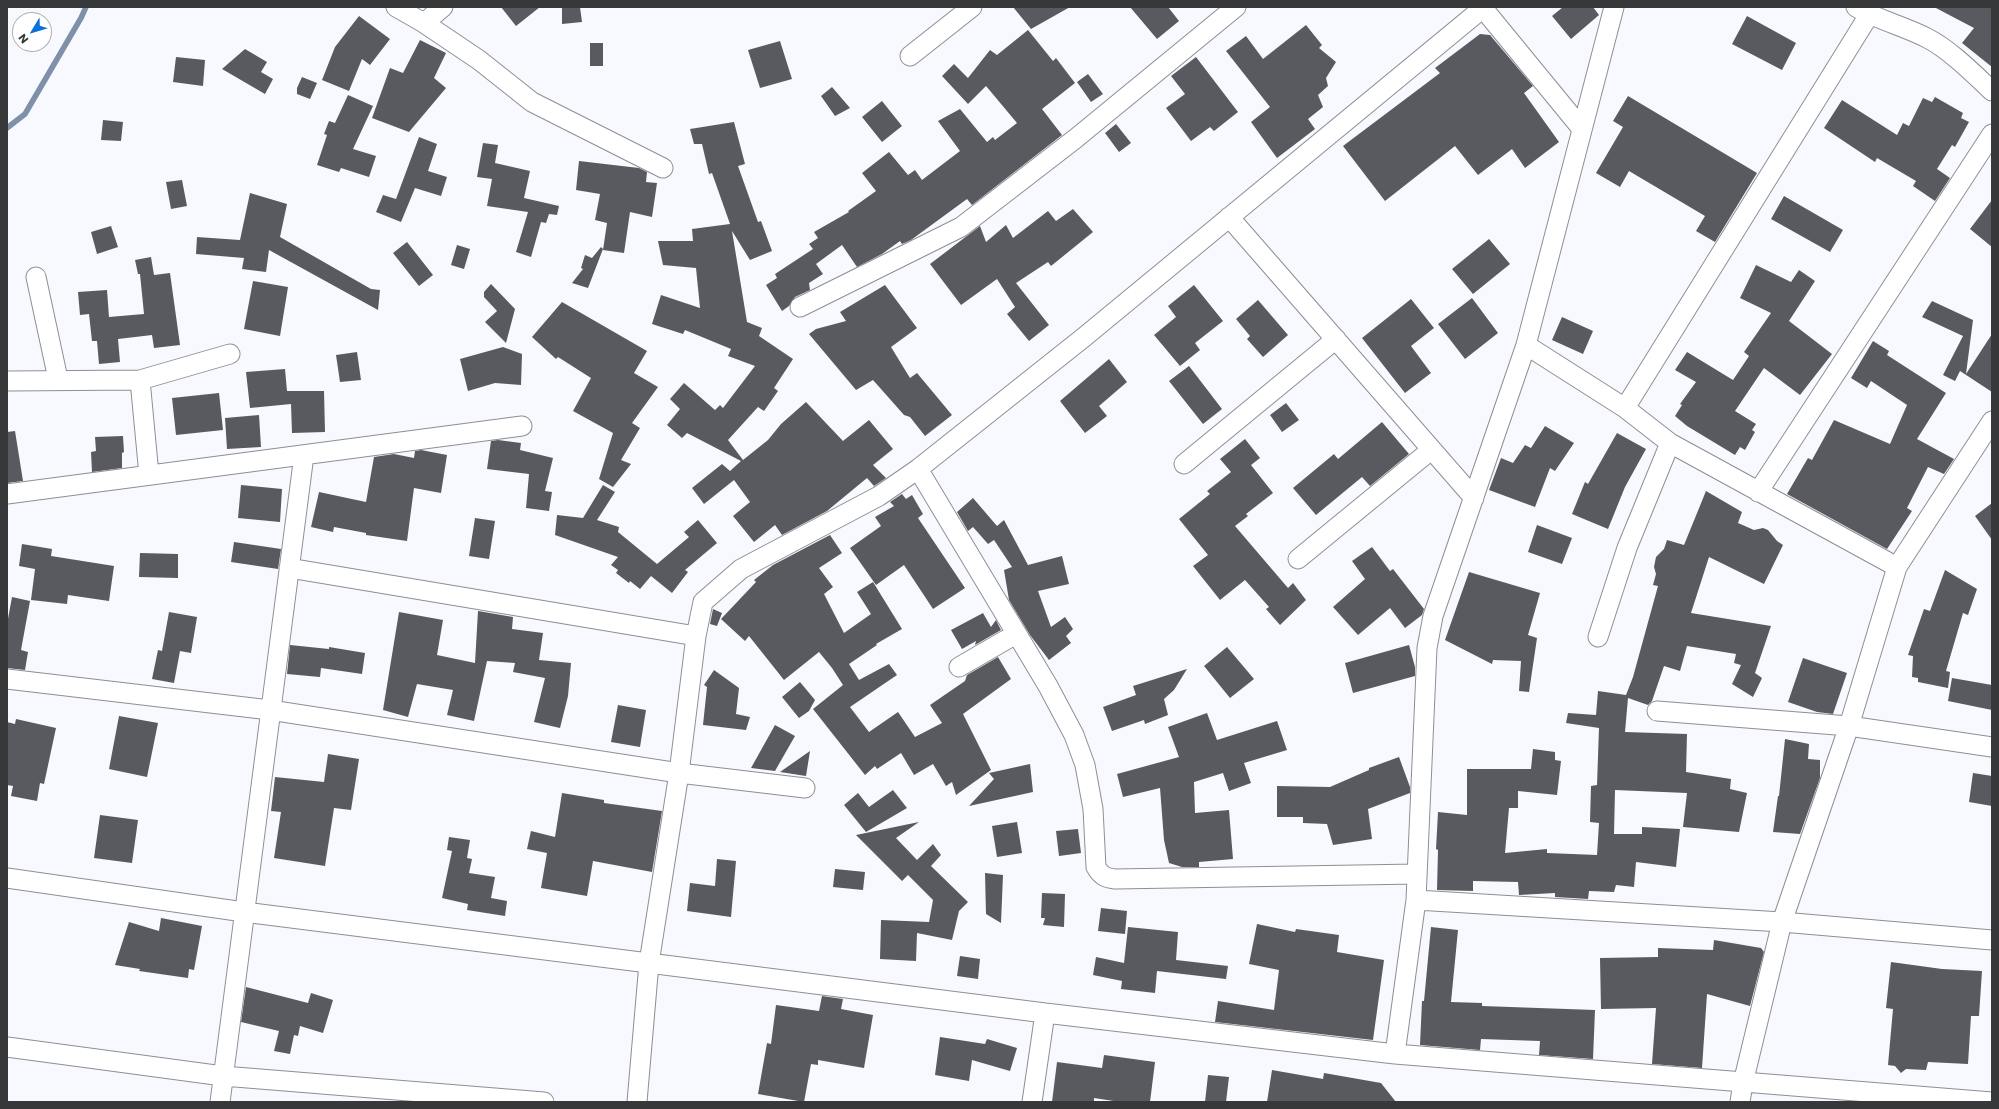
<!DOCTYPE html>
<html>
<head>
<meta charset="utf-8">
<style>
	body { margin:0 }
	#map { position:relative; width:1999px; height:1109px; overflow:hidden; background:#f7f9fe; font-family:Poppins,sans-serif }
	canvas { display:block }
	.frame { position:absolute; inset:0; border:8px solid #37383a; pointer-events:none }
	.north { position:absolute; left:12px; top:12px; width:40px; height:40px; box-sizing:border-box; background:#fff; border:1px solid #afafb0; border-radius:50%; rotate:232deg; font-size:11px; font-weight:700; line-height:16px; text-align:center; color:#37383a }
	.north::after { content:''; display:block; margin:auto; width:14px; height:18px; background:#0773da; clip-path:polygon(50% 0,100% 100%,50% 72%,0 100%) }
</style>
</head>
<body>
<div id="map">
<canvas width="1999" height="1109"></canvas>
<div class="frame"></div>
<div class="north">N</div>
</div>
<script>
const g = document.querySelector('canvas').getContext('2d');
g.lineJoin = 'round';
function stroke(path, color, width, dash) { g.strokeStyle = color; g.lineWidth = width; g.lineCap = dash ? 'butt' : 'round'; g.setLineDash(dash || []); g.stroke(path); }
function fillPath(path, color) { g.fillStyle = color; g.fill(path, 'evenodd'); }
stroke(new Path2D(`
	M7,128L25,114L81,18L86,7`), '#7f91a9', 5.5);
fillPath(new Path2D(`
	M501,7H540L516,26Z
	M562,7H580L582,22L562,24Z
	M1013,7H1070L1031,29Z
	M1130,7H1168L1179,21L1157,39Z
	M1563,7H1593L1599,15L1571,39L1552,16Z
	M1934,7H1992V67L1962,43L1974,28Z
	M359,16L390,39L370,65L362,59L349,91L322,80L335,47Z
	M1747,16L1796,43L1782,70L1732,44Z
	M1306,25L1322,45L1319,48L1336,62L1326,78L1328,86L1318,95L1323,107L1308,119L1315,129L1277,158L1251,122L1270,107L1226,51L1246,36L1263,59Z
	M1028,30L1053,61L1056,58L1075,83L1042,109L1062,135L972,205L967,199L911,240L902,244L900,241L882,254L857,267L842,245L816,264L823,274L809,283L810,290L795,297L789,306L782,311L766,285L777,278L775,274L813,249L809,244L818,238L814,232L849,212L848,211L876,191L862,173L889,152L908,175L915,170L922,180L960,151L938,121L960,109L987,142L993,137L995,140L1017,123L986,86L968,104L942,76L954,64L968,78L990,50L997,55Z
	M1480,34L1490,35L1533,86L1524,93L1559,142L1525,168L1512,149L1478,175L1455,146L1385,201L1343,146L1440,73L1435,68Z
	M420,40L446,53L434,78L446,88L409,132L372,118L390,68L403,73Z
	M780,41L792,79L760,88L748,50Z
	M590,43H603V66H590Z
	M245,49L267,62L261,72L273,79L265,94L222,69Z
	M176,57L205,60L203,86L173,82Z
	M1196,57L1238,112L1214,131L1210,127L1191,141L1166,108L1185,94L1171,76Z
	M1088,74L1103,94L1091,102L1077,82Z
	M302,77L317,83L310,99L297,94V88Z
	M832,87L850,108L835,116L821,96Z
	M348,95L373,106L353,149L376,156L369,177L341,168L339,172L317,165L327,135L324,134L329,121L335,123Z
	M1628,96L1757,173L1715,242L1696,231L1705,216L1629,171L1620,187L1596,173L1623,127L1613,121Z
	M1935,97L1963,113L1961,118L1969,122L1955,147L1952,145L1937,169L1950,178L1935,201L1913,186L1916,181L1877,158L1875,162L1824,128L1842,100L1897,135L1903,123L1909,126L1923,98L1932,102Z
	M882,101L902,126L882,142L862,117Z
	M103,120L123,122L121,141L101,140Z
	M734,122L745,164L738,166L758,222L761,221L772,251L750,260L732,231L747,322L762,328L759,336L793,359L774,388L778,391L764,411L758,407L728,440L743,460L768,440L781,424L806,402L843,441L869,420L893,449L873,465L886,478L874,486L867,478L827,511L782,535L775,525L754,542L733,516L750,502L734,480L704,504L692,488L722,464L730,471L741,461L687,433L682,438L667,425L680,409L670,399L684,383L715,410L720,405L723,408L755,366L728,356L731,349L685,330L683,334L652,324L661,295L700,308L696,268L663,265L658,241H693L692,229L730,224L712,173L709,174L702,144H694L690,129Z
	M1116,124L1131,143L1119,152L1105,133Z
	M419,137L437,144L428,171L447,177L441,196L415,188L401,222L376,212L383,195L396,199Z
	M483,143L498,145L495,163L530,171L524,198L559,206L557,215L549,214L546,223L541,222L531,257L516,252L528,212L487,206L492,179L477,177Z
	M579,161L639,168L647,172L646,182L657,183L652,217L630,212L624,253L603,250L607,223L595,220L600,194L576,190Z
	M182,180L187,206L171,209L166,182Z
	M250,193L287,204L280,237L371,289L380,290L378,310L269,250L266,272L242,269L244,258L196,254L197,237L240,240Z
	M1784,196L1843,230L1830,252L1771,219Z
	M1992,200V247L1970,229Z
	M1073,209L1093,232L1051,266L1048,262L1016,283L1049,325L1029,341L1007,314L1015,307L997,279L961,305L930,264L980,226L986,242L1006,225L1013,238L1048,211L1056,221Z
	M111,226L118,247L97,254L91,232Z
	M1489,239L1510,264L1473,294L1452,269Z
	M407,242L433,275L419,286L393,253Z
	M457,245L470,249L464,269L451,265Z
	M601,247L603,249L588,288L572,283L583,269L581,268L585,255L592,258Z
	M151,257L154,275L170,273L180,345L154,348L152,335L118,339L120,362L99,364L97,341H92L89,314L80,315L78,292L107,290L109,317L144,314L140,274H138L135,260Z
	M1756,265L1791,282L1799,270L1815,281L1789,321L1832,354L1800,395L1764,368L1735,411L1756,424L1752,430L1755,432L1745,450L1740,447L1735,455L1687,426L1675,416L1682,405L1680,404L1696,382L1675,370L1687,352L1733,380L1749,356L1744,352L1771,313L1740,298Z
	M253,281L288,287L280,336L244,329Z
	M491,284L515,309L506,343L485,322L497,311L484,297V292Z
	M885,285L917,328L891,347L910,378L917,373L952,415L925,436L910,417L904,415L873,380L856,390L809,334L816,329L846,321L840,312Z
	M1194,285L1223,321L1195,343L1200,350L1180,366L1154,335L1176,317L1168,306Z
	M1472,298L1498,333L1465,359L1438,324Z
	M1411,299L1434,328L1411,346L1431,373L1405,393L1362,338Z
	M1258,300L1288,335L1263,357L1247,339L1250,336L1236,319Z
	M1932,301L1973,320L1966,374L1992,334V392L1960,371L1955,381L1943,375L1963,336L1922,317Z
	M562,302L647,351L634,373L658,387L632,423L640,428L621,460L631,464L613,487L599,479L613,433L573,411L591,378L558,357L556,359L532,337Z
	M1562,317L1593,331L1583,354L1552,340Z
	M1873,341L1889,351L1887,355L1946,393L1917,439L1954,459L1944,474L1928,467L1907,508L1912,511L1887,549L1787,494L1808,458L1812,460L1834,420L1890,444L1907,405L1871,381L1867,388L1851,378Z
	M503,347L522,354L521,385L495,383L468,391L460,359Z
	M357,352L361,380L340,382L336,355Z
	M1109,359L1127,382L1099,406L1107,416L1085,433L1060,401Z
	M1189,366L1222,409L1203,424L1169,381Z
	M285,369L287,391H324L325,432L292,433L291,404L250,408L246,372Z
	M219,393L223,430L176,435L172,398Z
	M1286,403L1299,420L1282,432L1270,415Z
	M259,415L261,447L227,449L225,418Z
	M1382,422L1409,454L1370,486L1362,477L1316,515L1293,488L1334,454L1338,459Z
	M1545,426L1574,443L1555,471L1550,468L1535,507L1489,490L1501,458L1513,463L1525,445L1531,448Z
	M15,431L23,481L7,483V432Z
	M1617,433L1646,449L1625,487L1608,529L1572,514L1585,482L1588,484Z
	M123,436L124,452L122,453V468L92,472L91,452L96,451L95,437Z
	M1245,439L1260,458L1251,465L1273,493L1246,514L1248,516L1235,526L1288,588L1293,583L1306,600L1280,625L1266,609L1269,607L1245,580L1220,600L1193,566L1208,555L1179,519L1210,494L1207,491L1231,472L1220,459Z
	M498,440L521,443L520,450L553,458L545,491L552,492L549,511L526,508L529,474L487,469L491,441Z
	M421,450L447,455L441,493L414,488L407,541L366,535V533L334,527L333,532L311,527L319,492L366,502L374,457L394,454L414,458L415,451Z
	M241,485L282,489L280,522L238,518Z
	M603,485L615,492L597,520L619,527L618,532L657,564L689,537L684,532L698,520L717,543L685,570L688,572L672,593L651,576L640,589L630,581L629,583L616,573L618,570L611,565L618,557L555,535L557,515L583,518Z
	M1706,491L1742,512L1738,523L1754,530L1763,528L1768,530L1777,541L1783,545L1764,584L1709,557L1691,613L1771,626L1755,673L1762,678L1753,697L1732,684L1741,665L1734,663L1736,654L1687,646L1680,671L1664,666L1652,701L1648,705L1628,698L1625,732L1687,734L1686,772L1731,779L1730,789L1747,793L1739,832L1683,827L1687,793L1615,790L1614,834H1642V827L1680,829L1676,867L1636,862L1634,887L1616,885L1614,892L1589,891L1588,899L1555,897V893L1519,895L1518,882L1473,881V891L1437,890L1438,850L1436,849L1438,812L1467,815V769H1531L1533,749L1555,752V760L1561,761L1557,795L1518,791V808H1509L1505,853L1547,849V853L1597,855L1599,823L1590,822L1591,786L1597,785L1599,728L1566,723L1568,713L1596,715L1598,691L1626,695L1633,677L1658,586L1653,585L1656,574L1654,567L1656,557L1664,549L1667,540L1684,545Z
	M902,494L906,499L912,495L923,514L918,518L965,588L933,609L904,565L876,585L850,548L881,526L875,517L894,506L890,502Z
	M973,498L997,526L1004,520L1028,565L1062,556L1069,584L1038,591L1051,627L1065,617L1073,629L1066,636L1071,643L1049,660L1030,635L1009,600L1004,570L1012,567L994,540L988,544L973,527L968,531L957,512Z
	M1992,503V540L1975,516Z
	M475,518L495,521L489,559L469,556Z
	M1537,525L1572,538L1562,564L1528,552Z
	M830,535L842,553L819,568L833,587L824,594L844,633L871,614L857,592L873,582L902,629L876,644L877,645L849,664L859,680L889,664L897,675L850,707L869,732L898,712L915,737L942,723L930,705L965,681L967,675L998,657L1011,679L963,714L991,770L956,795L952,782L946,786L933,764L914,775L901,753L877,769L875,766L865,775L813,709L843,685L832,668L819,652L784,680L749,636L745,641L721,619L756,582L754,580L773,565Z
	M234,542L281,549L278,569L231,562Z
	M22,544L52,549L51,556L114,566L109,601L68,595L67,604L31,600L35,569L19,566Z
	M1372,547L1390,571L1393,569L1424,609L1422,615L1405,628L1390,608L1358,635L1333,607L1365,579L1352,561Z
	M140,553L178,554V578L139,577Z
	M1945,570L1977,589L1968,615L1963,613L1946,671L1950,672L1948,688L1918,682V678L1912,677L1913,656L1908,655L1924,609L1930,611Z
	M1469,572L1540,593L1528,635L1537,638L1529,692L1519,691L1521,661L1493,660L1492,664L1445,640Z
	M12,597L30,601L21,650L28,652L25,670L7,668V624Z
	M713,609L722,613L717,626L710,624Z
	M478,611L513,617L512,629L543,633L539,660L571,663L568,696L560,728L534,722L545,678L513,672L515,663L487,661L474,721L447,715L453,690L417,684L408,717L383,710L399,612L443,620L437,655L475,663Z
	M169,612L197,617L191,653L180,651L174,683L152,679L158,650L162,651Z
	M983,613L991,627L996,620L1001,630L975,645L976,641L962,649L951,630Z
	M290,645L329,649V647L365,653L362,674L321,668L320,677L287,674Z
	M1409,645L1415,667V676L1353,693L1345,663Z
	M1227,647L1254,679L1230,698L1204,666Z
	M1803,658L1847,673L1833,714L1817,712L1788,702Z
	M1187,669L1174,690L1164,699L1168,715L1145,724L1144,720L1112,731L1103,707L1136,695L1133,686Z
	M714,670L739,688L736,714L750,717L746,730L703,725L707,687L704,685Z
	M1952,678L1992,685V710L1948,701Z
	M800,682L815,700L809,711L799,718L782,697Z
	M618,705L646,710L640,747L611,742Z
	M1207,713L1217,740L1277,721L1287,750L1244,763L1251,783L1229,791L1223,773L1194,782L1195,813L1229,810L1233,859L1199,862V867H1182L1169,863L1164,840L1160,788L1123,797L1117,774L1179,757L1168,727Z
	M119,716L158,723L147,777L109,769Z
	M16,719L56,728L44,784L40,783L37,801L11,796L13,786L7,785V722L15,724Z
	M775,725L795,736L775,771L751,768Z
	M1785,739L1809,744L1808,759L1820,760V778L1800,834L1773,832L1778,796H1779Z
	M810,751L806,776L780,772Z
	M328,754L359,759L351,810L334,808L325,866L274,858L281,812L271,811L275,777L324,782Z
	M1399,757L1410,787V793L1368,809L1372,839L1333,845L1327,824L1303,823V817H1277V786L1330,787L1369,770V768Z
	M1030,764L1033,792L969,806L994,779L989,773Z
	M1973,773L1992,776V806L1969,802Z
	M893,790L907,808L866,832L844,805L858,793L869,807Z
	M562,793L604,800V803L662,811L652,872L593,861L587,896L541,888L547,853L527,849L531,831L555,837Z
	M100,815L138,820L132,863L94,858Z
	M919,822L896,838L917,860L933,844L941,855L931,866L968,902L959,911L952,940L917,933L916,961L880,959L881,920L929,922L933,900L908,875L902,881L856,835Z
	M1017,822L1022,853L997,857L992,826Z
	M1078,829L1081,853L1059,856L1056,831Z
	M449,837L470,840L467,858L472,859L469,873L495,877L491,898L507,901L505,916L467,910L468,904L442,898L452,851L447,850Z
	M717,859L736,861L731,917L687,911L690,883L715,886Z
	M835,869L865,872L863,890L833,887Z
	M985,873L1003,875L1001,923L986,914Z
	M1042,893L1065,894L1064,927L1043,925L1045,918H1041Z
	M1101,908L1127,911L1125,934L1098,931Z
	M161,918L202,926L194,970L189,969L188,978L139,971L140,969L115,965L129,922L159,931Z
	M1257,924L1295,932L1296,929L1339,935L1337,952L1384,960L1373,1040L1215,1022L1218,1001L1274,1010L1279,970L1249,964Z
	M1128,927L1178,932L1176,960L1228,966L1226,979L1157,971L1155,993L1121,989L1122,981L1093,975L1096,957L1124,963Z
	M1431,927L1458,930L1451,1002L1482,1003V1006L1595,1010L1593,1059L1539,1055L1540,1041L1481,1039L1480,1050L1420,1045L1422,1001H1424Z
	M1714,940L1761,948L1764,952L1750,1006L1707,994L1702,1068L1652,1064L1656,1008L1601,1009L1600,958L1658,957V948L1713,950Z
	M960,956L980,959L978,979L957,976Z
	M1891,962L1942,969L1982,971L1979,1016H1971L1968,1064L1928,1062L1926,1070L1906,1069L1901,1073L1895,1066L1888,1065L1893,1009L1886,1008Z
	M246,987L308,1003L311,993L333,1000L323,1033L300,1026L298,1036L294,1035L290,1054L274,1051L279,1031L241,1022Z
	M822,996L843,999L841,1009L873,1015L864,1068L818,1060V1065L811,1064L804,1102L758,1094L767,1043L771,1044L776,1005L819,1011Z
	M940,1037L985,1044L987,1039L1017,1048L1010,1071L972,1060L969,1081L935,1075Z
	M1104,1055L1155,1062L1150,1102H1120L1094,1098V1102H1052L1057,1062L1102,1068Z
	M1272,1070L1323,1079L1324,1073L1381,1083L1396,1102H1267Z
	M1208,1075L1229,1077L1226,1102H1205Z`), '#585a60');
const street = new Path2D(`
	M396,7L424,23L479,60L532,102L663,168
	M1482,7L1582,129
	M1614,7L1526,345L1625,408L1670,443L1897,567
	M1856,7C1878,20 1904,26 1927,38C1949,49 1974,74 1992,91
	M424,23L443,7
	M910,56L972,7
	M1229,217L1474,498
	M36,277L58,379
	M800,307L961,227L1075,139L1236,7
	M140,380L149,475
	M7,381L140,380L230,354
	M1625,408L1869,15
	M1184,464L1336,339
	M918,469L1048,686L1074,735L1085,765L1093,809L1096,867C1101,876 1106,878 1115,879L1417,874
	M1758,492L1992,134
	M7,494L522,426
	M1298,559L1431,450
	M289,568L696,636
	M1598,637L1627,548L1670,443
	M959,667L1016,634
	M7,679L270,710L679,773L805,788
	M1657,711L1849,726L1992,747
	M7,878L244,912L1045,1013L1395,1054L1992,1102
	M1416,900L1782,922L1992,940
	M7,1047L223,1076L544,1102
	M1395,1054L1416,900L1427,648L1433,616L1526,345
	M220,1102L304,455
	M637,1102L649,963L679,773L696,636L703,602L741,569L879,496L918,469L1083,338L1483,8
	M1032,1102L1045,1013
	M1740,1102L1743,1083L1782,922L1849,726L1897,567L1992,421`);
stroke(street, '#8c8f95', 21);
stroke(street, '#fff', 19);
</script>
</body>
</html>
